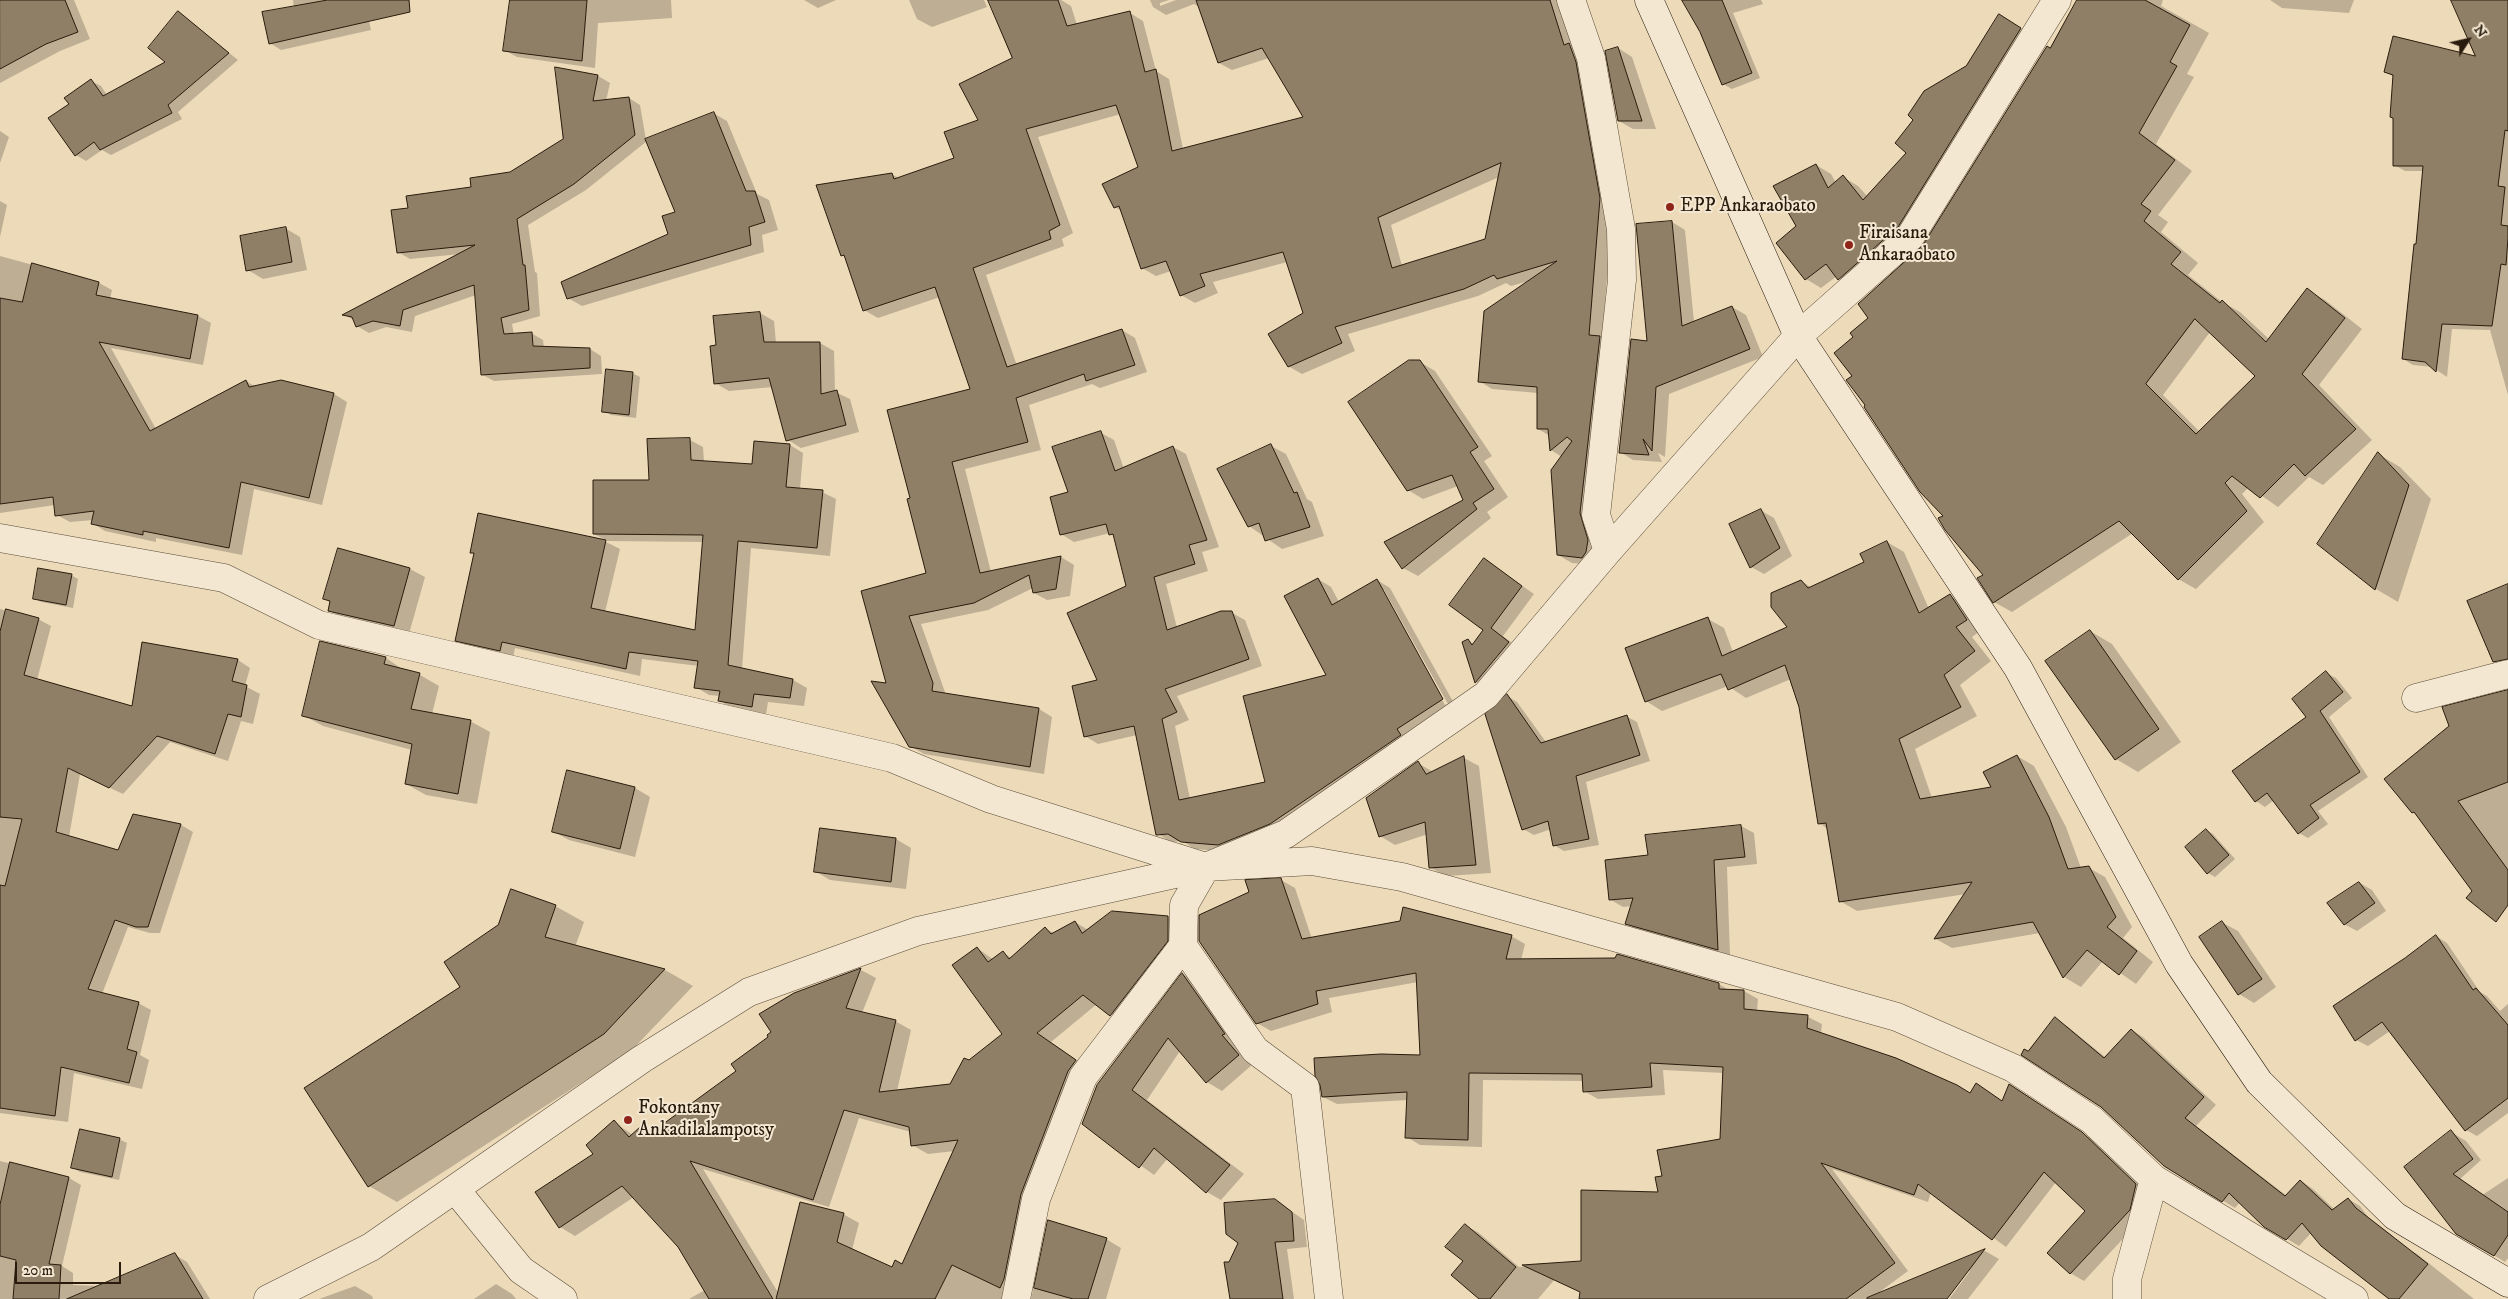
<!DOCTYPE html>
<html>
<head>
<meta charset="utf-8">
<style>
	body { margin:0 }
	#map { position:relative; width:2508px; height:1299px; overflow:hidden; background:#eddab9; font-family:"IM FELL DW Pica",serif }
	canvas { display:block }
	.north { position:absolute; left:2443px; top:15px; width:50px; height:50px; -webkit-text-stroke:4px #f3e7d2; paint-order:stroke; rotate:55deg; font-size:14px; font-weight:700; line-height:20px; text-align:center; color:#291c0d }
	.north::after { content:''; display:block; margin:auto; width:18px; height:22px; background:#291c0d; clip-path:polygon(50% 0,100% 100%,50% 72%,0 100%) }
	.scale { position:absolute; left:15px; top:1262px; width:106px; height:22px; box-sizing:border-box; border:2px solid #291c0d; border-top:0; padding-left:6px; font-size:15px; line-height:18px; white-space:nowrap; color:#291c0d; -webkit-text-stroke:4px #f3e7d2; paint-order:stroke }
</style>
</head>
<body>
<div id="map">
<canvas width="2508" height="1299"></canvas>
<div class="north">N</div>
<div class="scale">20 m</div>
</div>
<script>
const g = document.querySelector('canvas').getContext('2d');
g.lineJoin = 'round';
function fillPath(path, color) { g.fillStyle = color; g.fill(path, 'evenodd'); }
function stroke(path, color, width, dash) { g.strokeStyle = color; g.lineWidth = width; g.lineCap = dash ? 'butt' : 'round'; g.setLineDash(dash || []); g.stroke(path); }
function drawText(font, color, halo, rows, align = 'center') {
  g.font = font + ' "IM FELL DW Pica",serif'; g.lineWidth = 4; g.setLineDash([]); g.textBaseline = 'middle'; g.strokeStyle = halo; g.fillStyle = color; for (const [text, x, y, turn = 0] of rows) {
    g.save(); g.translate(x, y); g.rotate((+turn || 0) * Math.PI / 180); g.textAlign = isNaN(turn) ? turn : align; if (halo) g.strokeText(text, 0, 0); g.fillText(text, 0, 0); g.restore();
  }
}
fillPath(new Path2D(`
	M0,0H74L90,39L60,51L0,83Z
	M293,0H386L367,12L371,30L281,50L270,43L294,8Z
	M511,0H671L672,18L598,23L595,68L517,57L504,50Z
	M804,0H836L818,8Z
	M909,0H984L987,7L932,27L917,19Z
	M1053,0H1061L1071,6L1077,25L1130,13L1143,21L1156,71L1169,79L1183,149L1305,118L1269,58L1232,70L1219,63L1199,7L1194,4L1166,15L1153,7L1150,0H1169L1160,3V6L1176,0H1560L1576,48L1613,207L1602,338L1596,565L1572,563L1558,555L1562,457L1551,450L1550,436L1538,429V393L1492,389L1479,381L1529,281L1511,286L1506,283L1478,296L1348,334L1355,351L1302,374L1288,366L1304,314L1287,262L1213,282L1218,293L1195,303L1181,295L1171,271L1156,276L1142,268L1123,212L1115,207L1140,167L1121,114L1038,137L1073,233L1062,239L1064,246L986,275L1017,366L1122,330L1135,338L1147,372L1100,388L1092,384L1029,405L1041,450L965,469L991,572L1061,557L1074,565L1070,596L1047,600L1034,593L1033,588L988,610L921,624L946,695L1039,709L1052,717L1044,774L924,754L910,746L887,684L862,592L927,574L911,499L971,390L940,297L878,318L864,310L847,258L842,255L891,174L899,178L956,159L1014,59ZM1499,177L1486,240L1402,266L1391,225Z
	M1684,0H1761L1763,4L1733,13L1760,78L1732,89L1723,84L1702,32Z
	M2081,0H2163L2161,6L2209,33L2187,74L2194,77L2156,144L2192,171L2158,215L2168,222L2161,232L2198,263L2188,275L2222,302L2240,312L2269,339L2307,290L2325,300L2362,329L2319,385L2372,440L2323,485L2309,477L2278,507L2249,487L2242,494L2264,522L2196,589L2178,579L2133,533L2012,612L1994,602L1985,575L1867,405L1854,376L1855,338L1924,246ZM2210,332L2256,376L2200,432L2163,395Z
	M2270,0H2354L2349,13L2282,8Z
	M2452,0H2508V395L2490,330L2452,329L2447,377L2432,367L2413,365L2403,359L2424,171H2405L2394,165V77L2386,72L2477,58Z
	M179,13L238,60L178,112L182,119L111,155L102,150L86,161L76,155L70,105L91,81L101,86L107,95L168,62Z
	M2014,24L2035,38L1913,235L1854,287L1837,276L1821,288L1806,279L1777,243L1798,227L1816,165L1831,174L1836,183L1843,177L1858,186L1868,197L1908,152L1967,67Z
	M1618,48L1632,57L1656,129H1633L1619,121Z
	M557,68L598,76L610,83L606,101L629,98L640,105L646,140L713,113L727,121L757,194L769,200L778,230L762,235L764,252L582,306L568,298L669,235L676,213L647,141L586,190L528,225L535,272L537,273L540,316L512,324L514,335L531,333L543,340L544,348L590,349L601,356L602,374L494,381L483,375L476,295L415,316L412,332L386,327L369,333L357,326L355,321L345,315L460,254L410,259L398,252L409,209L510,174L565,139Z
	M0,131L9,137L0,163Z
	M0,201L7,205L0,237Z
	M1672,222L1685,230L1694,322L1732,307L1746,315L1763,357L1669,394L1665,457L1658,453L1662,462L1633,460L1620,452L1649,342Z
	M285,228L300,237L307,270L263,279L248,270Z
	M0,256L99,283L112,290L110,299L198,316L211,323L203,365L111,348L156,429L246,381L256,387L281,381L334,394L347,402L322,505L254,489L242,555L156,538V542L105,531L92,523L93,520L70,522L57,515L55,505L0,513Z
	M760,313L774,321L776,343H820L834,351L835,392L850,399L859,432L801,448L788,440L773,387L729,391L715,383L717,346Z
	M1420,362L1435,371L1492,456L1484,461L1508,497L1487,512L1491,518L1418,576L1403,568L1465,500L1458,486L1423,499L1408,490Z
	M632,373L640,377L636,418L611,415L604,411Z
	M1101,433L1114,440L1124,469L1173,447L1186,454L1219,547L1202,552L1208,571L1166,584L1177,628L1232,613L1245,620L1262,666L1177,696L1189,720L1175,726L1190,799L1266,783L1328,676L1318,579L1331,587L1339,602L1377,580L1390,588L1456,707L1413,743L1232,852L1195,849L1182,841L1171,842L1158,834L1137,735L1098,744L1085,736L1128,586L1115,537L1110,533L1074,542L1061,534L1069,493ZM1381,590H1384L1448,704L1445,705Z
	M690,440L703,447L704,462L754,465L790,445L803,453L800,489L822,492L836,499L830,556L751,548L742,669L793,680L807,688L804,706L768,702L766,714L733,709L720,701L721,696L709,695L696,687L699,666L642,659L640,676L515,648L513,658L470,648L457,640L475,554L471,552L479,515L606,542L620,549L605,612L696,632L704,542L608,541L594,534L651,481Z
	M1271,446L1286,454L1307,499L1312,502L1324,536L1282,549L1249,526Z
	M2378,454L2400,467L2431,499L2398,602L2376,589L2319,544Z
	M1760,510L1774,518L1792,556L1764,574L1751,567Z
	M1887,542L1904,552L1929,609L1950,596L1967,605L1983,629L1972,637L1991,661L1960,685L1977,716L1915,749L1932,798L1993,788L2017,756L2034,766L2066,827L2081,868H2089L2105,877L2132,927L2123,938L2153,962L2136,984L2103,961L2081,987L2064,977L2040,933L1952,948L1936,939L1966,894L1857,911L1840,901L1828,829L1819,823L1800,706L1791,679L1746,698L1728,686L1662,711L1646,701L1708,619L1724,628L1733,652L1789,628L1801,581L1812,588L1865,563Z
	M1485,560L1534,594L1503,636L1521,650L1489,690L1476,682L1464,643L1468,641L1474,644L1484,629Z
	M410,569L425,577L409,634L344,619L329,610L331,603L325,599Z
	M71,575L78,579L73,608L41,602L34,598Z
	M0,609L38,619L51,626L37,680L133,708L143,644L238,660L250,668L245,686L260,694L253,724L241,721L228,761L170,742L123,794L80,774L69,837L118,851L181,825L193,832L160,933H150L128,927L102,994L138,1003L151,1010L140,1055L149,1060L142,1089L74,1073L68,1122L0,1113Z
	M2090,631L2112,644L2181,742L2138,772L2116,759Z
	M321,643L386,658L405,671L420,675L439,686L432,714L470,721L490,732L477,804L426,795L406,784L412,750L323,726L303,715Z
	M2326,673L2336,678L2352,698L2329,717L2368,777L2318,811L2328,824L2308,838L2299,833L2274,800L2265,807L2256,801L2307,717Z
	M2508,691V899L2413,812Z
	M1507,696L1517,702L1546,742L1626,716L1637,722L1650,761L1586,782L1599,845L1564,851L1554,845L1551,829L1534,835L1523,829Z
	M1464,758L1479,766L1491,873L1446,876L1431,868L1428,834L1395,845L1380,836L1418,763L1433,772Z
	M568,772L635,788L650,797L635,857L569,840L554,832Z
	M1741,826L1754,833L1757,864L1727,867L1730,956L1639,931L1627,923L1632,906L1623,907L1611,900L1649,856Z
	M2206,830L2213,834L2235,859L2215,877L2208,873Z
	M896,839L911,848L906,889L830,880L815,871Z
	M1281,880L1295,888L1312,939L1511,936L1525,944L1521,960L1719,984L1730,991H1744L1758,999L1757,1011L1808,1017L1822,1024L1821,1033L1971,1094L1977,1085L2004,1102L2023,1094L2096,1142L2150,1193L2143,1217L2084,1281L2070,1273L2087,1211L2056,1182L2006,1247L1931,1192L1928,1202L1832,1169L1908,1271L1870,1299H1580L1659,1193L1663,1177L1721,1140L1724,1073L1663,1070L1665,1095L1598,1099L1584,1091L1583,1081L1483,1080L1482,1147L1420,1145L1407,1137L1408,1100L1337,1104L1323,1097L1422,1056L1418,982L1329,998L1332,1012L1271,1031L1257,1023Z
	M2360,883L2372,890L2386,911L2357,931L2344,924Z
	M555,906L584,922L575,947L665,970L693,986L632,1050L397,1202L369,1186L462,988Z
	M1168,917L1183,926L1126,1024L1097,1004L1051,1042L1091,1070L1017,1299H689L705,1290L679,1246L634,1197L575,1236L560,1227L595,1154L614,1122L633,1135L640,1128L651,1134L738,1072L770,1037L794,994L861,970L876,978L862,1013L895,1021L911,1030L897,1091L951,1085L970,1062L1004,1034L977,948L994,960L1003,953L1012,958L1046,929L1054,933L1075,922L1088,930ZM859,1118L911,1132L912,1145L928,1154L955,1151L902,1265L892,1268L852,1250L859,1223L843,1214L779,1294L703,1169L829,1207Z
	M2223,923L2238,931L2276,987L2254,1003L2239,994Z
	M2436,936L2447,943L2480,992L2487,996L2500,1011L2508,1004V1113L2477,1136L2466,1130L2390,1031L2368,1046L2356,1040L2405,959Z
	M1183,974L1197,983L1253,1064L1222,1091L1207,1082L1180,1051L1147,1100L1244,1174L1221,1200L1207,1192L1168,1158L1154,1175L1083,1124Z
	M2055,1019L2067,1026L2105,1057L2131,1030L2143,1037L2216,1105L2196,1126L2287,1196L2301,1181L2313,1189L2335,1210L2348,1199L2360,1206L2368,1217L2393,1236L2386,1242L2404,1247L2417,1254L2474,1299H2391L2312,1232L2299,1246L2265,1226L2240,1202L2235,1208L2164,1165L2102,1106L2028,1052Z
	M2451,1132L2466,1141L2481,1160L2438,1199Z
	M119,1139L127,1143L119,1180L80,1172L73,1168Z
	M0,1161L69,1178L81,1185L62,1266L73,1273V1285L101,1286L175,1255L187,1262L210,1299H0Z
	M2508,1178V1258L2505,1262L2457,1233L2446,1219Z
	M1275,1200L1304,1220L1307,1247L1287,1249L1294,1299H1231L1229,1263Z
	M1049,1222L1106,1239L1121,1248L1106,1299H1031Z
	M1465,1225L1479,1233L1519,1267L1548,1265L1561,1272L1538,1299H1481L1464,1261Z
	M1985,1251L1999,1259L1968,1299H1949L1970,1271H1966L1945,1299H1909L1903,1285Z
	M496,1284L512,1294L516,1299H474Z
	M355,1286L372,1296L373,1299H319Z`), '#0003');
const building = new Path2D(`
	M0,0H65L78,32L46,44L0,69Z
	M328,0H409L410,12L269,44L262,12Z
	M510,0H587L582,61L503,51Z
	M988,0H1058L1067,26L1130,11L1145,72L1156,69L1172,151L1303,117L1262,48L1218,63L1196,0H1550L1564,45L1569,43L1576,62L1600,198L1589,335L1600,336L1580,513L1588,540L1586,552L1582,558L1557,555L1551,470L1572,441L1567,437L1550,451L1548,429H1537V387L1478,382L1484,311L1557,261L1497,279L1494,275L1464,289L1335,327L1342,343L1288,367L1268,334L1303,313L1283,252L1200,274L1205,286L1180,296L1166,261L1141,269L1119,206L1114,208L1102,184L1138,167L1116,105L1026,129L1060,225L1049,231L1051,239L973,268L1007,367L1122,329L1135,365L1086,381L1084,374L1016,398L1028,442L952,462L980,573L1061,556L1056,589L1033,593L1029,575L974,603L909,616L933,683L932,691L1039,708L1030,767L909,747L871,681L886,683L861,591L926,573L907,499L910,498L887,410L970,389L935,287L863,311L844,255L841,256L816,185L892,173L894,179L954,158L944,132L978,120L959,84L1012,58ZM1501,163L1485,239L1392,268L1378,218Z
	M1682,0H1722L1752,73L1722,85L1700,32Z
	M2077,0H2145L2190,25L2170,62L2177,66L2139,133L2175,160L2141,204L2151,211L2144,221L2181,252L2171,264L2220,303L2222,300L2266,342L2307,288L2345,318L2302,374L2356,429L2305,476L2294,464L2260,498L2232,476L2225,483L2247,511L2178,580L2119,521L1993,603L1977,578L1983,575L1945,530L1938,518L1943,516L1920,492L1864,407L1865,405L1846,380L1852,376L1834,353L1853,337L1850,333L1868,318L1858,304L1923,245L2047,46L2050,48ZM2195,319L2255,376L2196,434L2146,384Z
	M2451,0H2508V131L2505,130L2498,186L2505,187L2501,225L2508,226V238L2506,265L2501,264L2492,326L2442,324L2436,372L2425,362L2402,359L2414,244H2416L2423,166H2393V118L2390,117L2393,75L2384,72L2393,36L2475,56Z
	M178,11L229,53L168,105L172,113L100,150L94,142L75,156L48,118L69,104L64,98L91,79L103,96L165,62L148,48Z
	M1999,14L2021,28L1898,227L1838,280L1826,264L1805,280L1776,243L1796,226L1773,186L1816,164L1828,188L1843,175L1863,200L1906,153L1895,143L1913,120L1908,115L1924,91L1966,66Z
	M1618,47L1642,121H1618L1605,51Z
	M555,67L598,75L593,101L629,97L635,135L574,184L517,219L523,265H525L529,310L501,318L504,334L532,332L533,346L590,348V368L481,375L474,285L403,310L400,326L373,321L356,327L352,317L342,315L475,245L397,253L391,210L408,208L406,196L471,187L470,178L510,172L563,139Z
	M714,112L746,191H755L765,222L749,227L751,245L567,299L561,282L668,234L662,216L675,212L645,139Z
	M1672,221L1682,326L1732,306L1750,349L1656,387L1652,451L1643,439L1649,455L1619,453L1631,339L1647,341L1636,224Z
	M286,227L292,262L246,271L240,236Z
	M32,263L99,282L96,295L198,315L190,359L99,342L150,431L246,380L249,387L281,380L334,393L309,498L241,482L229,548L143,531V535L91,524L94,511L55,516L53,497L0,504V298L22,302Z
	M760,312L764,342H820L821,394L837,390L846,425L786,441L769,378L714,384L710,346L716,345L713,316Z
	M1409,360H1420L1478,447L1470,452L1494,489L1473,503L1477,509L1402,569L1384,542L1463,500L1452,475L1407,491L1348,402Z
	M606,369L633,372L629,415L602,412Z
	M1101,431L1115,471L1173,446L1207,540L1189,545L1195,564L1154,577L1167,630L1221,611H1232L1249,659L1165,689L1177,712L1162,719L1179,800L1265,782L1243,696L1326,675L1284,596L1318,578L1332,605L1377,579L1443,699L1397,729L1401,735L1270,824L1218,845L1181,842L1168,834L1156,835L1134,726L1084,737L1072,686L1097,680L1067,613L1126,586L1113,534L1109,535L1106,524L1060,535L1050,497L1068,492L1052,447Z
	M690,438L691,460L752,464L754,441L790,444L786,487L823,490L817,548L738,541L728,665L793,679L790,698L754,694L752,707L718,701L720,691L694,688L698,661L629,652L626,669L502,642L500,651L455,641L474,553H470L478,513L606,540L591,608L695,630L703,535L593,534V480H649L647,439Z
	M1271,444L1294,493L1297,492L1310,527L1265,541L1259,523L1248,527L1217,469Z
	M2378,452L2409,485L2375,590L2317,544Z
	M1761,509L1780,548L1750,568L1729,524Z
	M1887,541L1919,613L1950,594L1967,620L1956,627L1975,651L1944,675L1961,707L1899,739L1920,799L1991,787L1983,772L2017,755L2049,817L2068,869L2089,866L2116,917L2107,927L2137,951L2119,975L2087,950L2063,978L2033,922L1934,939L1972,882L1839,902L1826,823L1818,824L1799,707L1785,665L1728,690L1721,674L1645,702L1625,648L1708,617L1722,656L1787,627L1771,607V593L1801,580L1808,588L1864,562L1860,554Z
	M338,548L410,568L394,626L328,611L330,601L323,599Z
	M1484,558L1522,586L1491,628L1509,642L1475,683L1462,642L1468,639L1472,645L1483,630L1449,605Z
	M38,568L72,574L66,605L33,599Z
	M2508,584V659L2493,662L2467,601Z
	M6,609L39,618L24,675L132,706L142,642L238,659L232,681L247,685L241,717L228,714L215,754L157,736L109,788L68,768L56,832L118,850L133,814L181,824L148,927H136L115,920L88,989L139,1002L127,1049L137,1052L129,1083L61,1067L55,1116L0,1108V885L5,886L22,819L0,817V632Z
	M2090,630L2159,729L2115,760L2045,661Z
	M320,641L386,657L384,664L420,673L411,709L471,720L458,794L405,784L412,744L302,716Z
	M2326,671L2343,692L2320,711L2360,772L2310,805L2319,818L2298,834L2267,793L2255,802L2232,771L2306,717L2292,699Z
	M2508,690V782L2458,801L2508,870V905L2496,922L2466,898L2472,891L2414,812L2412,813L2384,779L2449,726L2442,707Z
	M1507,694L1541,743L1627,715L1640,755L1576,776L1589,839L1553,846L1548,821L1522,830L1485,714Z
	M1464,756L1476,865L1429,868L1425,822L1379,837L1366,798L1418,761L1426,774Z
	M567,770L635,787L620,849L552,832Z
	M1741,825L1745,857L1714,860L1718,950L1625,924L1633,898L1609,900L1605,860L1648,855L1645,835Z
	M820,828L896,838L891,882L814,872Z
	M2206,829L2229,855L2207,874L2185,847Z
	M1281,878L1302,939L1400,921L1403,907L1512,935L1506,959L1615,958L1617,954L1719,983V989L1744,990V1009L1808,1015L1807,1028L1896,1058L1957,1085L1970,1093L1976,1083L2002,1101L2009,1084L2082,1132L2136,1184L2130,1210L2070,1274L2047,1253L2085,1211L2044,1172L1992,1240L1918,1184L1914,1195L1821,1163L1895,1263L1846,1299H1579L1580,1292L1522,1265L1581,1261V1190L1658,1192L1655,1177L1662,1176L1657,1150L1720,1139L1723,1067L1650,1063L1652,1087L1583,1092L1582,1074L1469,1073L1468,1140L1405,1138L1407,1092L1322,1097L1320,1085L1315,1076L1314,1058L1381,1054L1420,1055L1416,973L1316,991L1318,1004L1256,1024L1199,941V915L1249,892L1245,880Z
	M2359,882L2375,903L2344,925L2327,903Z
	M511,889L556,905L545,937L665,969L604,1034L368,1187L304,1088L460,987L444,962L498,925Z
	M1112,911L1168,916V941L1110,1016L1083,995L1037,1033L1076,1060L1068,1071L1021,1194L1004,1279L1000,1288L952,1265L935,1299H776L800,1202L844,1213L837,1242L892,1267L895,1260L902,1264L958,1140L911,1146L909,1127L844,1110L813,1200L690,1161L773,1299H709L678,1247L622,1186L559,1228L535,1192L593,1154L586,1145L614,1120L629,1137L640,1127L648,1135L736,1071L731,1064L768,1037L767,1035L771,1032L759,1014L794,993L861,968L846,1008L896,1020L879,1092L950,1084L964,1058L969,1060L1002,1034L952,965L977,947L988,962L1003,951L1009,959L1045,927L1051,934L1075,921L1082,933Z
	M2222,921L2262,979L2238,995L2199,937Z
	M2436,935L2473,990L2476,988L2508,1025V1098L2465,1131L2382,1022L2355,1041L2333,1006L2405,958Z
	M1182,973L1225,1034L1222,1035L1239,1055L1206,1083L1168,1038L1132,1090L1230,1165L1206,1193L1154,1148L1139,1168L1082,1124L1097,1085Z
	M2055,1017L2104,1058L2131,1029L2204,1097L2185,1118L2285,1196L2300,1180L2332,1210L2348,1198L2356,1208L2428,1264L2399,1299H2389L2321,1246L2302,1223L2286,1240L2264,1227L2229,1193L2222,1202L2164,1166L2101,1107L2021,1055L2024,1049L2028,1051Z
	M80,1129L120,1138L112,1177L71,1168Z
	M2451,1130L2473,1159L2453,1174L2508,1212V1235L2494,1256L2456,1234L2404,1167Z
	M10,1162L69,1177L49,1264L61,1265L59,1299H13L16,1260L0,1256V1205Z
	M1275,1199L1292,1212L1294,1241L1275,1242L1283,1299H1230L1224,1262H1229L1238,1243L1226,1234L1224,1203Z
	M1048,1220L1107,1238L1088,1299H1073L1034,1288Z
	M1465,1224L1516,1267L1490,1299H1479L1451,1275L1463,1261L1445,1247Z
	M1985,1249L1947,1299H1867V1298Z
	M175,1253L203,1299H67Z`);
fillPath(building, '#8f7f66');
stroke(building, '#291c0d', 1);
const street = new Path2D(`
	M1571,0L1591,58L1621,229L1622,280L1596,515L1608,551
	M0,538L224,578L319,625L892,758L991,799L1206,867L1312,861L1402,877L1897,1017L2013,1068L2092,1120L2154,1179
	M2416,698L2508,674
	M1206,867L1184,905L1183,946L1255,1050L1305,1087L1329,1299
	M455,1189L521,1270L563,1299
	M268,1299L371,1247L642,1059L749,992L918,931L1206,867L1286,834L1486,695L1608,551L1798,336L1910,237L2057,0
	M1016,1299L1036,1199L1083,1077L1183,946
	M2127,1299V1279L2154,1179L2354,1299`);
const secondary = new Path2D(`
	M1649,0L1798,336L2018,668L2179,964L2259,1082L2395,1216L2508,1283`);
stroke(street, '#5a4c38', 29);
stroke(secondary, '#291c0d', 29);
stroke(street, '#f3e7d2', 28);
stroke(secondary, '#f3e7d2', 28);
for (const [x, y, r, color] of [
	[1670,207,5,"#8f2418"],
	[1849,245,5,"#8f2418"],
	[628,1120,5,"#8f2418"]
]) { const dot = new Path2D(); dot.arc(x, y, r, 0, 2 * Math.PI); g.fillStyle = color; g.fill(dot); stroke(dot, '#f3e7d2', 2); }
drawText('19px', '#291c0d', '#f3e7d2', [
	["EPP Ankaraobato",1680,207],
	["Firaisana",1859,234],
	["Ankaraobato",1859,256],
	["Fokontany",638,1109],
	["Ankadilalampotsy",638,1131]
], 'left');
</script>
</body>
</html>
